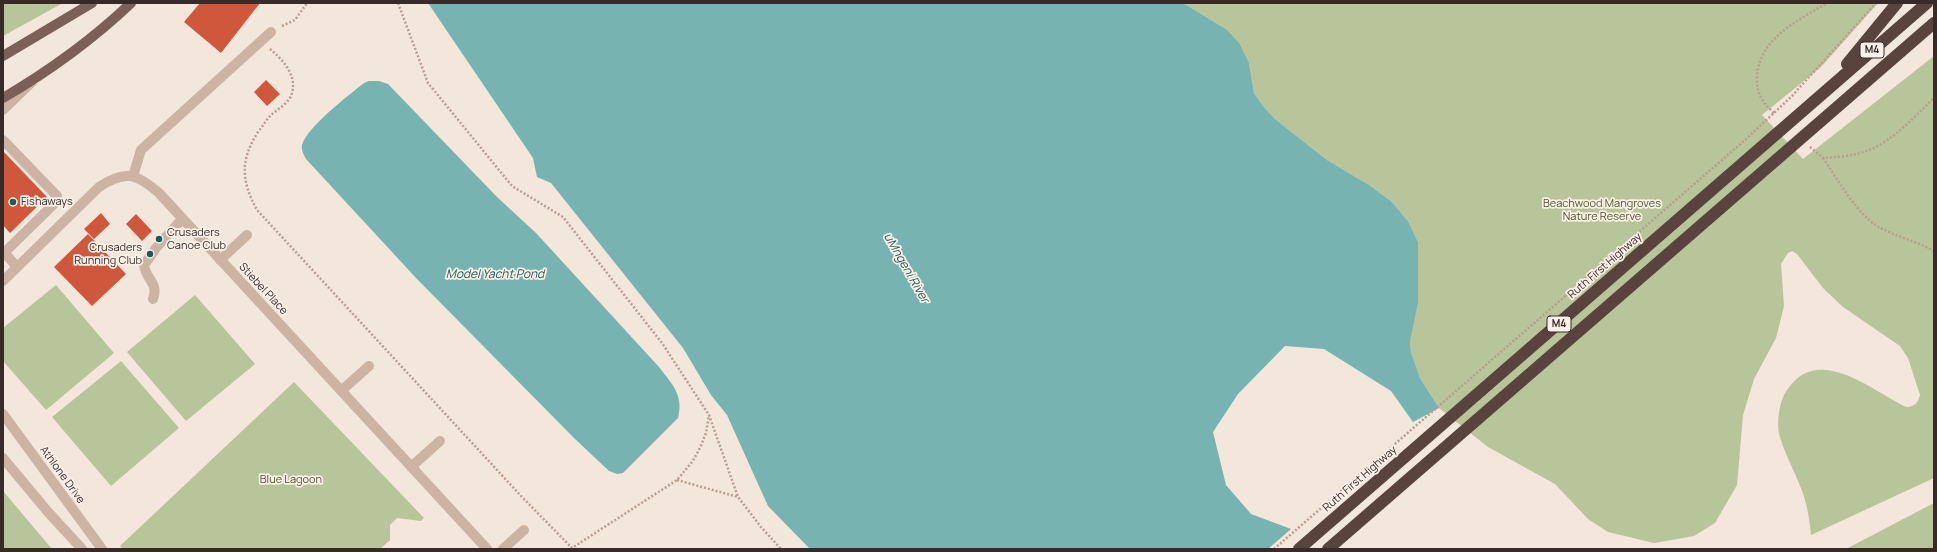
<!DOCTYPE html>
<html>
<head>
<meta charset="utf-8">
<style>
	body { margin:0 }
	#map { position:relative; width:1937px; height:552px; overflow:hidden; background:#f3e6da; font-family:Manrope,sans-serif }
	canvas { display:block }
	.frame { position:absolute; inset:0; border:4px solid #382b27; pointer-events:none }
</style>
</head>
<body>
<div id="map">
<canvas width="1937" height="552"></canvas>
<div class="frame"></div>
</div>
<script>
const g = document.querySelector('canvas').getContext('2d');
g.lineJoin = 'round';
function fillPath(path, color) { g.fillStyle = color; g.fill(path, 'evenodd'); }
function stroke(path, color, width, dash) { g.strokeStyle = color; g.lineWidth = width; g.lineCap = dash ? 'butt' : 'round'; g.setLineDash(dash || []); g.stroke(path); }
function drawText(font, color, halo, rows, align = 'center') {
  g.font = font + ' Manrope,sans-serif'; g.lineWidth = 3.5; g.setLineDash([]); g.textBaseline = 'middle'; g.strokeStyle = halo; g.fillStyle = color; for (const [text, x, y, turn = 0] of rows) {
    g.save(); g.translate(x, y); g.rotate((+turn || 0) * Math.PI / 180); g.textAlign = isNaN(turn) ? turn : align; if (halo) g.strokeText(text, 0, 0); g.fillText(text, 0, 0); g.restore();
  }
}
fillPath(new Path2D(`
	M3,3H63L3,36Z
	M1183,3H1878L1821,67L1762,115L1803,159L1934,56V478L1811,535C1810,526 1809,517 1807,508C1802,483 1787,461 1780,437C1776,424 1779,401 1787,390C1818,343 1871,390 1906,407C1915,407 1918,403 1920,395L1908,358L1900,346L1843,307L1823,288L1797,254L1792,251L1788,253L1781,264L1784,306L1776,338L1754,379L1743,415L1737,485L1715,523L1694,536L1654,543L1608,532L1588,519L1555,484L1488,447L1439,408L1420,378L1411,354L1410,341L1418,242L1408,221L1391,201L1369,185L1327,160L1275,119L1263,106L1254,93L1249,63L1226,29Z
	M56,285L114,353L46,410L3,361V328Z
	M195,295L255,364L186,421L127,352Z
	M121,361L179,428L111,486L52,417Z
	M294,382L424,518L421,521L397,518L390,525V540L380,549H123L120,546Z
	M3,491L52,549H3Z
	M1934,503V549H1846Z`), '#b8c499');
fillPath(new Path2D(`
	M428,3H1183L1226,29L1239,43L1249,63L1254,93L1263,106L1275,119L1327,160L1369,185L1391,201L1408,221L1418,242V302L1410,341L1411,353L1420,378L1439,408L1413,422L1391,391L1324,349L1285,346L1238,394L1213,432L1226,485L1251,514L1291,529L1268,549H810L768,506L727,415L711,395L683,348L551,183L537,177L533,158Z
	M369,81H379L388,84L497,197L536,233L659,367C672,384 684,395 678,418L623,473L617,474L609,471L574,438L417,279L306,159C304,155 301,150 302,145C307,127 349,95 364,83Z`), '#77b3b1');
fillPath(new Path2D(`
	M200,3H260L221,53L184,22Z
	M266,80L280,94L267,106L254,92Z
	M3,151L47,197L10,233L3,225Z
	M101,213L110,224L94,239L84,229Z
	M136,214L152,231L142,241L126,224Z
	M88,234L126,274L92,306L54,267Z`), '#cf573c');
stroke(new Path2D(`
	M398,3L428,83L512,186L563,217L662,343L709,415L738,497L761,527L781,549
	M282,26L295,20L307,3
	M270,49C283,60 297,75 292,93C290,102 278,109 271,115C266,120 263,126 258,132C240,160 241,181 257,210L522,497L572,548L677,480L692,462L700,448L706,433L709,415
	M1774,113C1762,102 1756,93 1757,76C1760,38 1797,21 1827,3
	M1810,147L1823,158C1838,157 1855,156 1869,150C1894,140 1914,117 1934,98
	M1823,158C1836,177 1857,214 1877,226C1894,236 1916,241 1934,251
	M677,480L738,497
	M1274,549L1745,140L1791,97L1876,3`), '#b89e8f', 2.5, [2, 2]);
stroke(new Path2D(`
	M3,110L32,82
	M3,140L57,196V201L5,252
	M133,176L141,150L271,32
	M3,251L17,267
	M220,260L247,235
	M3,281L99,187C125,170 136,173 159,193L487,549
	M153,299C159,283 146,280 144,265L156,248L182,219
	M341,391L369,366
	M3,414L102,549
	M3,458L48,512L82,549
	M411,467L440,441
	M503,549L524,530`), '#ccb4a5', 10);
stroke(new Path2D(`
	M3,56L92,3
	M3,98C49,71 92,40 131,3`), '#7b6057', 10);
stroke(new Path2D(`
	M1847,64L1897,3
	M1299,549L1927,3
	M1328,549L1934,23`), '#59443d', 12);
for (const [x, y, r, color] of [
	[13,202,4,"#195c5c"],
	[159,239,4,"#195c5c"],
	[150,254,4,"#195c5c"]
]) { const dot = new Path2D(); dot.arc(x, y, r, 0, 2 * Math.PI); g.fillStyle = color; g.fill(dot); stroke(dot, '#fbf0e7', 1.5); }
for (const [x, y, w] of [
	[1872,50,24],
	[1559,324,24]
]) { const box = new Path2D(); box.roundRect(x - w / 2, y - 8, w, 16, 3); g.fillStyle = '#fbf0e7'; g.fill(box); stroke(box, '#382b27', 1); }
drawText('bold 10px', '#382b27', null, [
	["M4",1872,50],
	["M4",1559,324]
]);
drawText('11px', '#382b27', '#fbf0e7', [
	["Fishaways",21,202],
	["Crusaders",167,233],
	["Canoe Club",167,246],
	["Crusaders",142,248,"right"],
	["Running Club",142,261,"right"]
], 'left');
drawText('11px', '#4a5829', '#fbf0e7', [
	["Beachwood Mangroves",1602,204],
	["Nature Reserve",1602,217],
	["Blue Lagoon",291,480]
]);
drawText('11px', '#382b27', '#fbf0e7', [
	["Ruth First Highway",1605,266,-41],
	["Stiebel Place",263,289,47],
	["Athlone Drive",62,475,54],
	["Ruth First Highway",1360,479,-41]
]);
drawText('italic 12px', '#195c5c', '#fbf0e7', [
	["uMngeni River",906,268,60],
	["Model Yacht Pond",495,275]
]);
</script>
</body>
</html>
